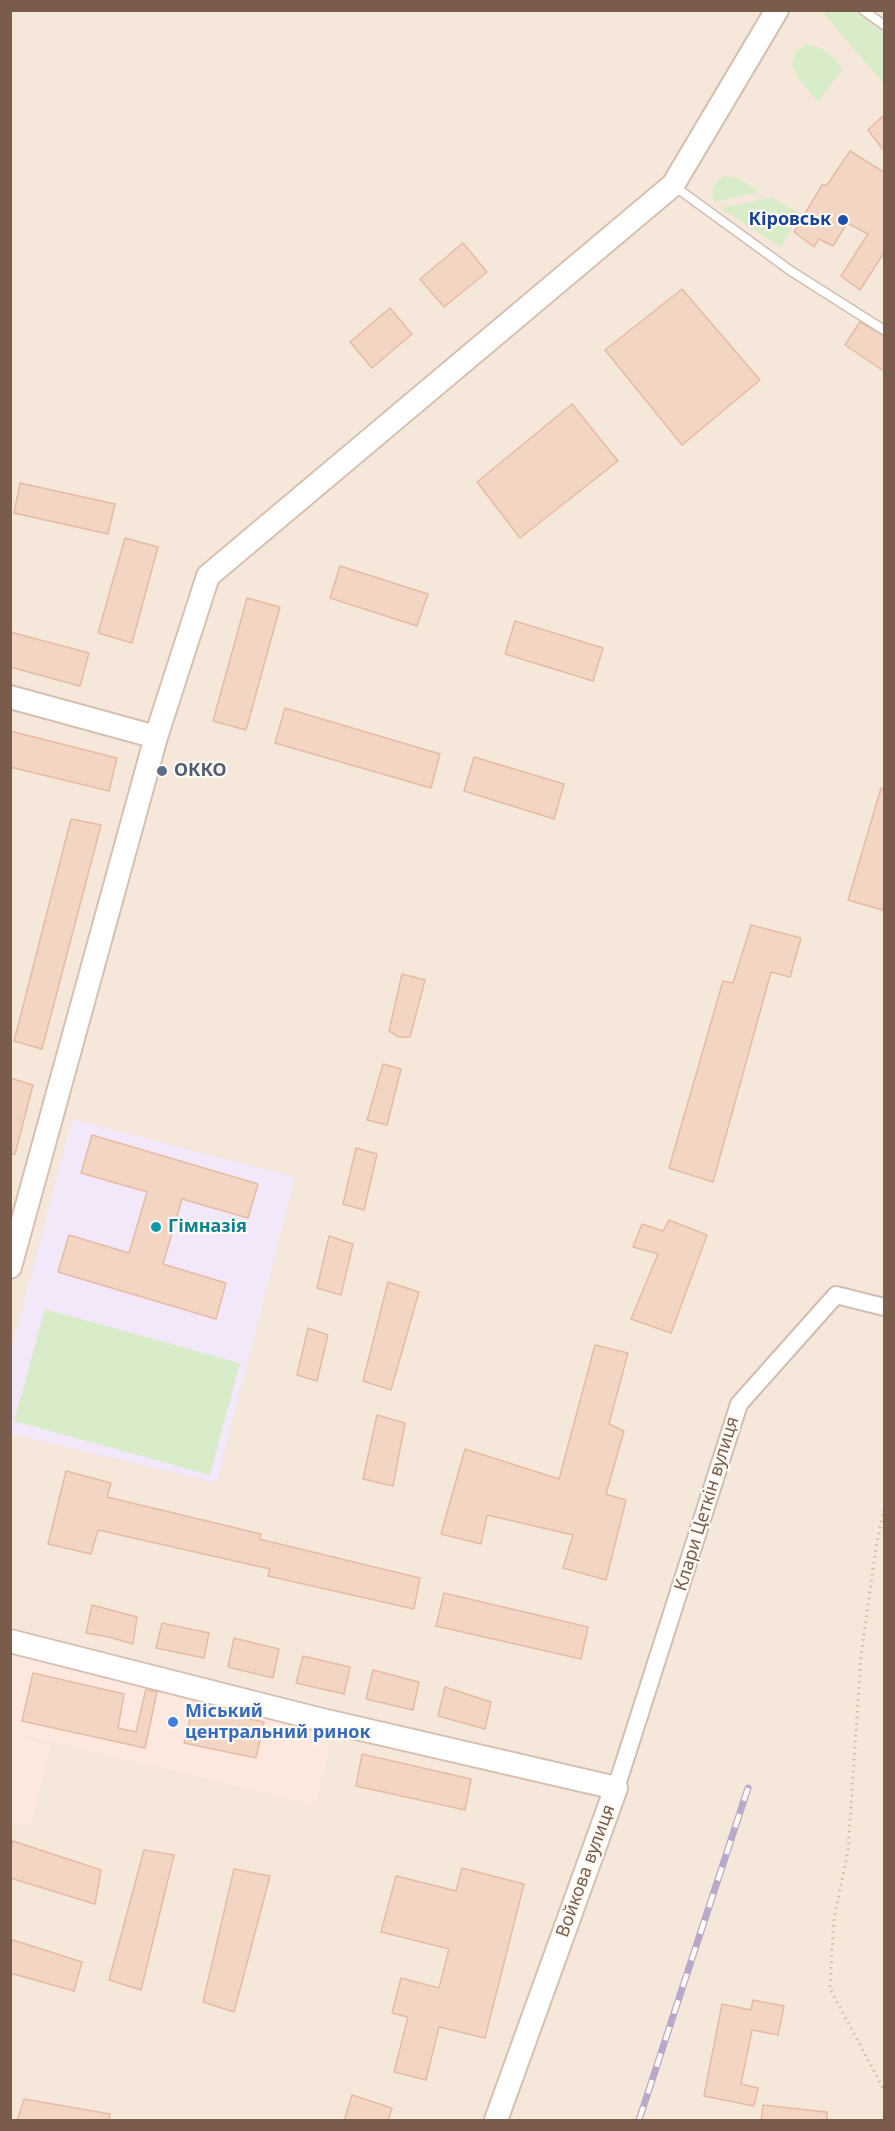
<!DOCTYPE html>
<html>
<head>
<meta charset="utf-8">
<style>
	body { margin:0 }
	#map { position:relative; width:895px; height:2131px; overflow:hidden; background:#fdf6ec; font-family:"Noto Sans",sans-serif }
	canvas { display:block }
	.frame { position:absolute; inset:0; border:12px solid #7a5c4d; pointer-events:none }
</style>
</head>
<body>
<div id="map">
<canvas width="895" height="2131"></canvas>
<div class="frame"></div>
</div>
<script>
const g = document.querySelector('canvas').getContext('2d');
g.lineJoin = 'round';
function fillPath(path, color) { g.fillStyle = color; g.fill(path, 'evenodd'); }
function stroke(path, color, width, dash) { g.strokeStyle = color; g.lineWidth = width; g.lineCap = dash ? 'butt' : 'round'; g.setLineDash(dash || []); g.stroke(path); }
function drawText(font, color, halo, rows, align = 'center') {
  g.font = font + ' "Noto Sans",sans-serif'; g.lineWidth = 4.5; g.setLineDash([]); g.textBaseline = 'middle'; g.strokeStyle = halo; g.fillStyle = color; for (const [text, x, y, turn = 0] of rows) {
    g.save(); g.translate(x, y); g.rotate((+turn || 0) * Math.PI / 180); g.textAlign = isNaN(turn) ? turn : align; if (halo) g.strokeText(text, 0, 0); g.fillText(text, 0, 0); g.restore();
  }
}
fillPath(new Path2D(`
	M11,11H884V2120H11Z`), '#f5e8da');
fillPath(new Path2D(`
	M11,1629L339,1710L315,1806L25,1735L24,1739L51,1745L30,1828L11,1824Z`), '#fde8e0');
fillPath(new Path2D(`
	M72,1119L295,1177L217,1483L11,1434V1351Z`), '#f3e8fa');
fillPath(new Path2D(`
	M828,11H857L884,29V84L824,14Z
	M806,45C823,46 833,55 842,69L818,102L799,79L792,65L796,51Z
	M725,176L737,178L760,192L714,202C710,189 714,182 725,176Z
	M771,198L800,213L781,247L720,208Z
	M45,1309L240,1363L210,1475L14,1421Z`), '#d8ecc9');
const building = new Path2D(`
	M885,114V152L868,130Z
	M850,151L885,173V251L860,290L841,276L868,234L847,223L833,246L819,239L814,247L794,232L822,185H827Z
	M463,243L487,272L444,307L420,279Z
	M682,289L760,380L682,445L605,350Z
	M390,308L412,334L372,368L350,342Z
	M860,322L885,336V372L845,345Z
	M572,404L618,461L520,538L477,482Z
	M20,483L115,504L108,534L14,513Z
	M125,538L158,547L132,643L98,633Z
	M340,566L428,594L417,626L330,598Z
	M247,598L280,607L246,730L213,721Z
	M515,621L603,648L593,681L505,654Z
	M10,632L89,653L80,686L10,667Z
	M285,708L440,754L431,788L275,743Z
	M10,731L117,758L109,791L10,767Z
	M474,757L564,784L554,819L464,791Z
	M881,788H885V902L882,910L848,900Z
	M71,819L101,825L42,1049L14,1041Z
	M751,925L801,938L790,977L771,972L713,1182L669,1168L723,981L733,983Z
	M402,974L425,980L410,1037H399L389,1031Z
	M383,1064L401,1069L387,1125L367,1120Z
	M10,1078L33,1085L15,1154H10Z
	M92,1135L258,1184L248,1218L182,1199L163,1264L226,1283L216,1319L58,1272L69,1235L129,1253L147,1192L81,1173Z
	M356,1148L377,1154L364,1210L343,1204Z
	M669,1220L707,1235L671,1333L631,1319L658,1254L633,1247L642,1224L663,1231Z
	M329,1236L353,1244L341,1295L317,1288Z
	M388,1282L419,1292L391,1390L363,1381Z
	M308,1328L328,1335L317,1381L297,1375Z
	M595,1345L628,1353L609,1424L624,1431L606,1494L626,1500L606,1580L563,1568L573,1535L487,1515L481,1544L441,1534L465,1449L559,1479Z
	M377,1415L405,1423L393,1486L363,1479Z
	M66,1471L111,1483L107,1497L261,1534L259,1539L420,1578L414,1609L268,1576L270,1569L98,1530L91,1554L48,1544Z
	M444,1593L588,1627L581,1659L436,1626Z
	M92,1605L137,1617L133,1644L109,1637L86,1633Z
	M162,1623L209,1633L204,1658L156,1648Z
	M234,1638L279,1649L273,1678L228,1667Z
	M303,1656L350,1667L344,1694L296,1683Z
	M373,1670L419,1682L413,1710L366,1699Z
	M33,1673L124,1694L118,1728L136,1732L146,1689L157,1692L145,1748L22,1721Z
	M445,1687L491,1702L485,1729L438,1716Z
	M193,1707L264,1722L256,1758L184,1743Z
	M362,1754L471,1779L465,1810L356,1786Z
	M13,1841L101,1870L95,1904L10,1878V1851Z
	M144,1850L174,1855L141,1990L109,1980Z
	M462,1868L524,1884L485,2038L439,2027L426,2080L394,2072L408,2017L392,2013L401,1978L439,1988L449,1949L381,1932L396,1876L456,1891Z
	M234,1869L270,1876L234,2012L203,2002Z
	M10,1939L82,1962L74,1991L10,1973Z
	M753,2000L784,2006L778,2035L752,2030L741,2084L758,2088L754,2106L704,2096L722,2004L751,2010Z
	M352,2095L392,2108L388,2121H344Z
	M24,2099L110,2114L109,2121H17Z
	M763,2105L827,2112V2121H761Z`);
fillPath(building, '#f3d5c3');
stroke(building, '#e6bba3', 1.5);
const lane = new Path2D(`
	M863,10L884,25
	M674,186L791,271L884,330`);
const street = new Path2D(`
	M616,1788L739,1404L836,1295L884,1307`);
const secondary = new Path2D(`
	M10,697L156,737
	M10,1267L156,737L208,576L673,185L777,10
	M10,1641L318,1719L616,1788L496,2120`);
stroke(lane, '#d1beb0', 11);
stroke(street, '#d1beb0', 20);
stroke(secondary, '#d6c0b0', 26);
stroke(new Path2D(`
	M884,1509L876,1547L861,1656L848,1851L834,1918L830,1989L884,2090`), '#d9b8a5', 3, [1.5, 4.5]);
stroke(lane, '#fff', 8);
stroke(street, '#fff', 16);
stroke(secondary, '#fff', 22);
const rail = new Path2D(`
	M639,2120L748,1788`);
stroke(rail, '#b9a8c9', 7);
stroke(rail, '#fffaf3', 4.5, [14]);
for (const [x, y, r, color] of [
	[843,220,6,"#1a4fb4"],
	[162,771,6,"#5c6f8a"],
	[156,1227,6,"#0f9aa8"],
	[173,1722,6,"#3f7fe0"]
]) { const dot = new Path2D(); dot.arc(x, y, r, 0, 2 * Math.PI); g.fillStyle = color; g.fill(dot); stroke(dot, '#fffaf3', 2); }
drawText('bold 18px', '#164399', '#fffaf3', [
	["Кіровськ",831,220]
], 'right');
drawText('bold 18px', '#4e5e75', '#fffaf3', [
	["ОККО",174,771]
], 'left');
drawText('bold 18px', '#0d838f', '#fffaf3', [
	["Гімназія",168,1227]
], 'left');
drawText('18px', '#7a5c4d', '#fffaf3', [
	["Клари Цеткін вулиця",707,1504,-73],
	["Войкова вулиця",586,1871,-70]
]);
drawText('bold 18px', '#366cbe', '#fffaf3', [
	["Міський",185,1712],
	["центральний ринок",185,1733]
], 'left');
</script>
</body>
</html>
